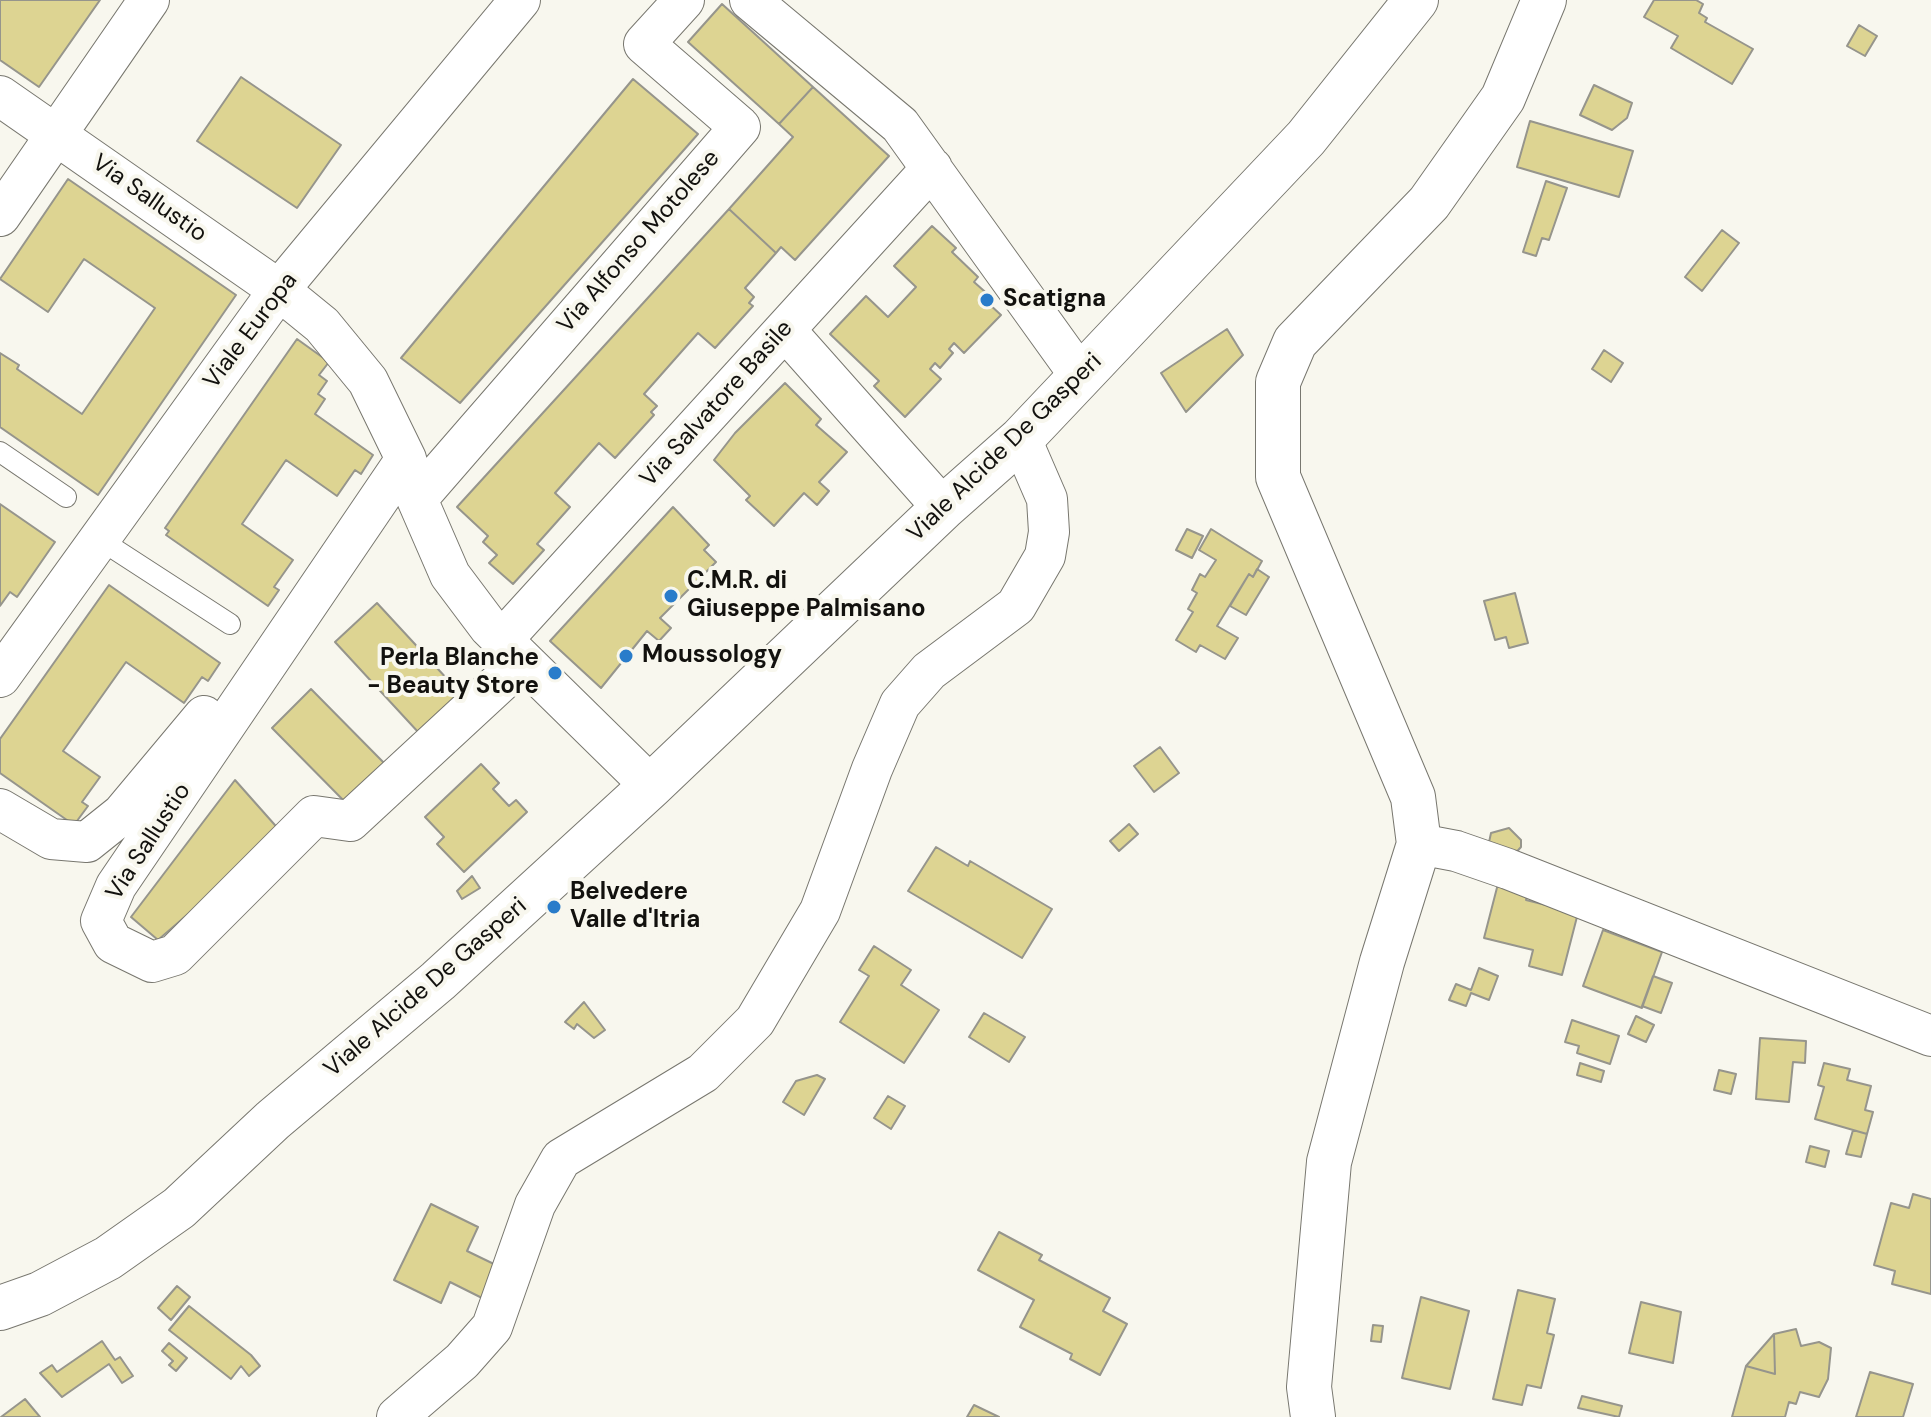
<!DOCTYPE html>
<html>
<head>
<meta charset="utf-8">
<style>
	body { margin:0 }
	canvas { display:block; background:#f8f7ee }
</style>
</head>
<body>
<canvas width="1931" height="1417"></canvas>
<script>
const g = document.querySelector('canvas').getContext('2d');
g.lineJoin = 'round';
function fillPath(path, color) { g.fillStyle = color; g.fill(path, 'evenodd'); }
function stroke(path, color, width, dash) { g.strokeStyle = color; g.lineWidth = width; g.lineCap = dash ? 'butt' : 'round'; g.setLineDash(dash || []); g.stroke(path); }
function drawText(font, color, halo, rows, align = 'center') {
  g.font = font + ' "DM Sans",sans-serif'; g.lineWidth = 8; g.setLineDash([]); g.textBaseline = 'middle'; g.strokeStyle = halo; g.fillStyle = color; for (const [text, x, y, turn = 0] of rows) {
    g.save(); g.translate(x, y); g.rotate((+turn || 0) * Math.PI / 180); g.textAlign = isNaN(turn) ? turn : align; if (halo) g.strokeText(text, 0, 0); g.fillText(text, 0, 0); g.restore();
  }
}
const building = new Path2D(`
	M0,0H100L39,87L0,60Z
	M1654,0H1696L1703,4L1699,13L1707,18L1705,22L1753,49L1732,84L1671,48L1678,36L1644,17Z
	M722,4L813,87L779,124L688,42Z
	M1859,25L1877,36L1865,56L1847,46Z
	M241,77L341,145L297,208L197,141Z
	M633,79L698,134L460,403L401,358Z
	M1594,85L1632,103L1627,118L1612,130L1580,115Z
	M813,87L889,156L795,260L781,247L776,253L729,209L793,137L779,124Z
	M1530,121L1633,151L1619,197L1517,167Z
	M68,179L236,295L98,495L0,427V353L19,365L17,369L82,414L155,308L84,259L48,312L0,279Z
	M1546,181L1567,188L1549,240L1542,238L1536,256L1523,252Z
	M729,209L776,253L745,288L754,297L749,303L753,306L715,348L698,333L644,394L657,406L651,412L654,415L615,458L599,443L555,493L570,507L537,544L544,550L513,584L489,563L497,555L483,542L488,536L457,507Z
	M932,226L956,248L952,252L978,277L974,282L992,298L988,303L1001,315L964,353L954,343L949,349L953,353L940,368L935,363L930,369L941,379L905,417L874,386L879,381L830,334L866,296L888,317L916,287L894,266Z
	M1722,230L1739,243L1702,291L1685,277Z
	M1227,329L1243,355L1186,412L1161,373Z
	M297,339L329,362L319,375L327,381L318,394L325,399L315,414L373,455L361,474L355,470L337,496L286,460L242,524L293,560L274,587L279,590L268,606L166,535L169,531L165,528Z
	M1604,350L1623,363L1611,382L1592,369Z
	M785,383L821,419L816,425L847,452L819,482L829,491L817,505L804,493L774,526L746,500L750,496L714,460L735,433Z
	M0,504L55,542L17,597L10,592L0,606Z
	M673,507L709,545L704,550L716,562L660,618L671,628L659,641L647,631L601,688L550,641Z
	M1187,529L1203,536L1192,558L1176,550Z
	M1211,529L1262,561L1253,577L1249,574L1217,626L1238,638L1225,659L1200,645L1196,652L1176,640L1193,612L1188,609L1197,593L1192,590L1200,574L1205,577L1216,560L1199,550Z
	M1257,569L1269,577L1246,615L1230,606L1249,574L1253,577Z
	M109,585L220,663L208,681L202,677L184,703L126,662L63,751L100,777L82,802L88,806L74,825L0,773V739Z
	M1515,593L1528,643L1509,648L1506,637L1495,640L1484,601Z
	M377,603L461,694L419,733L335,642Z
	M311,689L388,767L349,806L272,728Z
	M1160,747L1179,773L1154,792L1134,766Z
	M481,764L499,783L493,789L509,806L516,800L527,812L464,872L437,844L444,837L425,817Z
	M235,780L282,833L158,940L131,917Z
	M1129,824L1138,834L1119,851L1110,841Z
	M1509,828L1521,840V847L1512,857L1488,847L1491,833Z
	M936,847L968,866L970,861L1052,909L1022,958L908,891Z
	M472,876L480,888L462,899L457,891Z
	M1500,876L1530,883L1526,900L1578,913L1562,975L1529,966L1533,950L1484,938Z
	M1603,930L1662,952L1642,1008L1583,986Z
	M874,946L911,970L901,985L939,1010L904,1063L840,1022L869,976L859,970Z
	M1479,968L1498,976L1489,1000L1471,993L1466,1006L1449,1000L1456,984L1471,990Z
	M1653,976L1672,983L1661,1013L1642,1006Z
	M584,1002L605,1030L594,1038L577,1024L574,1029L565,1022Z
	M984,1013L1025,1037L1009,1062L969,1037Z
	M1636,1016L1654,1025L1646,1042L1628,1034Z
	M1572,1020L1619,1036L1610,1064L1577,1053L1579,1046L1565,1042Z
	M1760,1038L1806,1041L1805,1063L1793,1062L1789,1102L1756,1099Z
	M1580,1063L1604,1071L1601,1082L1577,1075Z
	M1824,1063L1850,1069L1847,1080L1871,1086L1865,1110L1873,1112L1867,1134L1815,1119L1824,1087L1818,1085Z
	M1719,1070L1736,1074L1731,1094L1714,1090Z
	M817,1075L825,1079L804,1115L783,1102L796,1081Z
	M888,1096L905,1106L891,1129L874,1118Z
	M1853,1130L1867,1134L1861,1157L1846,1154Z
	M1810,1146L1829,1151L1825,1167L1806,1162Z
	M1913,1194L1931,1199V1294L1892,1284L1895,1271L1874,1265L1891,1203L1909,1208Z
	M431,1204L478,1227L467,1251L498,1266L482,1298L450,1282L441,1303L394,1280Z
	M999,1232L1042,1255L1039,1260L1110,1298L1103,1311L1127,1324L1100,1375L1070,1359L1072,1354L1020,1327L1034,1300L978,1270Z
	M177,1286L190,1297L171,1320L158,1308Z
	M1518,1290L1555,1299L1547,1333L1554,1335L1541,1388L1527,1385L1522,1405L1493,1399Z
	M1421,1297L1469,1311L1450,1389L1402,1378Z
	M1641,1302L1681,1312L1673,1363L1629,1353Z
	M189,1306L251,1355L260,1366L249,1376L241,1366L231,1379L169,1330Z
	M1373,1325L1383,1326L1381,1342L1371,1341Z
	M1796,1329L1801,1346L1819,1342L1831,1348L1828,1379L1819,1397L1800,1392L1796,1404L1789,1402L1785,1417H1732L1746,1366L1775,1374L1774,1334Z
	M1774,1334L1775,1374L1746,1366Z
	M102,1341L115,1360L120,1357L133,1376L122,1383L109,1364L62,1397L40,1373L52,1365L57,1372Z
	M169,1343L187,1358L176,1371L169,1365L173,1361L162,1351Z
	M1870,1372L1913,1384L1903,1417H1856Z
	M1582,1396L1622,1406L1619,1417L1578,1408Z
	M25,1399L40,1417H1Z
	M974,1405L999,1417H967Z`);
fillPath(building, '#ddd492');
stroke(building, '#96958c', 2);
const service = new Path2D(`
	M0,452L66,497
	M99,539L230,624`);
const minor = new Path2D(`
	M750,0L900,125L1081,377
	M0,96L279,290L322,325L368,381L406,459L417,499L450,575L489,627L651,786
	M0,216L149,0
	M785,330L943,508
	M406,459L116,886L101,921L113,943L152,962L175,955L314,816L350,821L523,661
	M417,499L740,127L644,44L684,0
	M502,640L932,168
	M0,677L279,290L520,0
	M0,809L51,839L87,842L122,814L204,716
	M1419,844L1456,851L1508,869L1931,1036
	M397,1417L462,1361L492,1327L535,1205L561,1159L703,1073L755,1021L820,911L872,769L900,704L929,671L1016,606L1045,556L1049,532L1047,499L1021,439`);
const secondary = new Path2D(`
	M1313,1417L1309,1387L1329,1162L1382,962L1419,844L1413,797L1278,477V382L1295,342L1429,203L1503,98L1544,0`);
const primary = new Path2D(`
	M0,1308L40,1294L108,1258L179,1208L273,1120L438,981L651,786L943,508L1021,439L1306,138L1416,0`);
stroke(service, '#78776f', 22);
stroke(minor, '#78776f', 42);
stroke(secondary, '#78776f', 46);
stroke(primary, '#78776f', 46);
stroke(service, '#fff', 20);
stroke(minor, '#fff', 40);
stroke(secondary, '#fff', 44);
stroke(primary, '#fff', 44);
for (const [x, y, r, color] of [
	[987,300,8,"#297cca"],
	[671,596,8,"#297cca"],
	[626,656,8,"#297cca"],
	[555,673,8,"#297cca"],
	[554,907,8,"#297cca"]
]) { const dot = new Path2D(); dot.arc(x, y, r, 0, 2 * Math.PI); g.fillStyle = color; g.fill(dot); stroke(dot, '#f8f7ee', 3); }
drawText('24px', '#12110e', '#f8f7ee', [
	["Via Sallustio",149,199,35],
	["Via Alfonso Motolese",639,242,-49],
	["Viale Europa",251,331,-53],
	["Via Salvatore Basile",717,404,-48],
	["Viale Alcide De Gasperi",1005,448,-44],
	["Via Sallustio",149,842,-57],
	["Viale Alcide De Gasperi",426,988,-41]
]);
drawText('bold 24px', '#12110e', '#f8f7ee', [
	["Scatigna",1003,300],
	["C.M.R. di",687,582],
	["Giuseppe Palmisano",687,610],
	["Moussology",642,656],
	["Perla Blanche",539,659,"right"],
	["- Beauty Store",539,687,"right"],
	["Belvedere",570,893],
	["Valle d'Itria",570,921]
], 'left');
</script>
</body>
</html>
